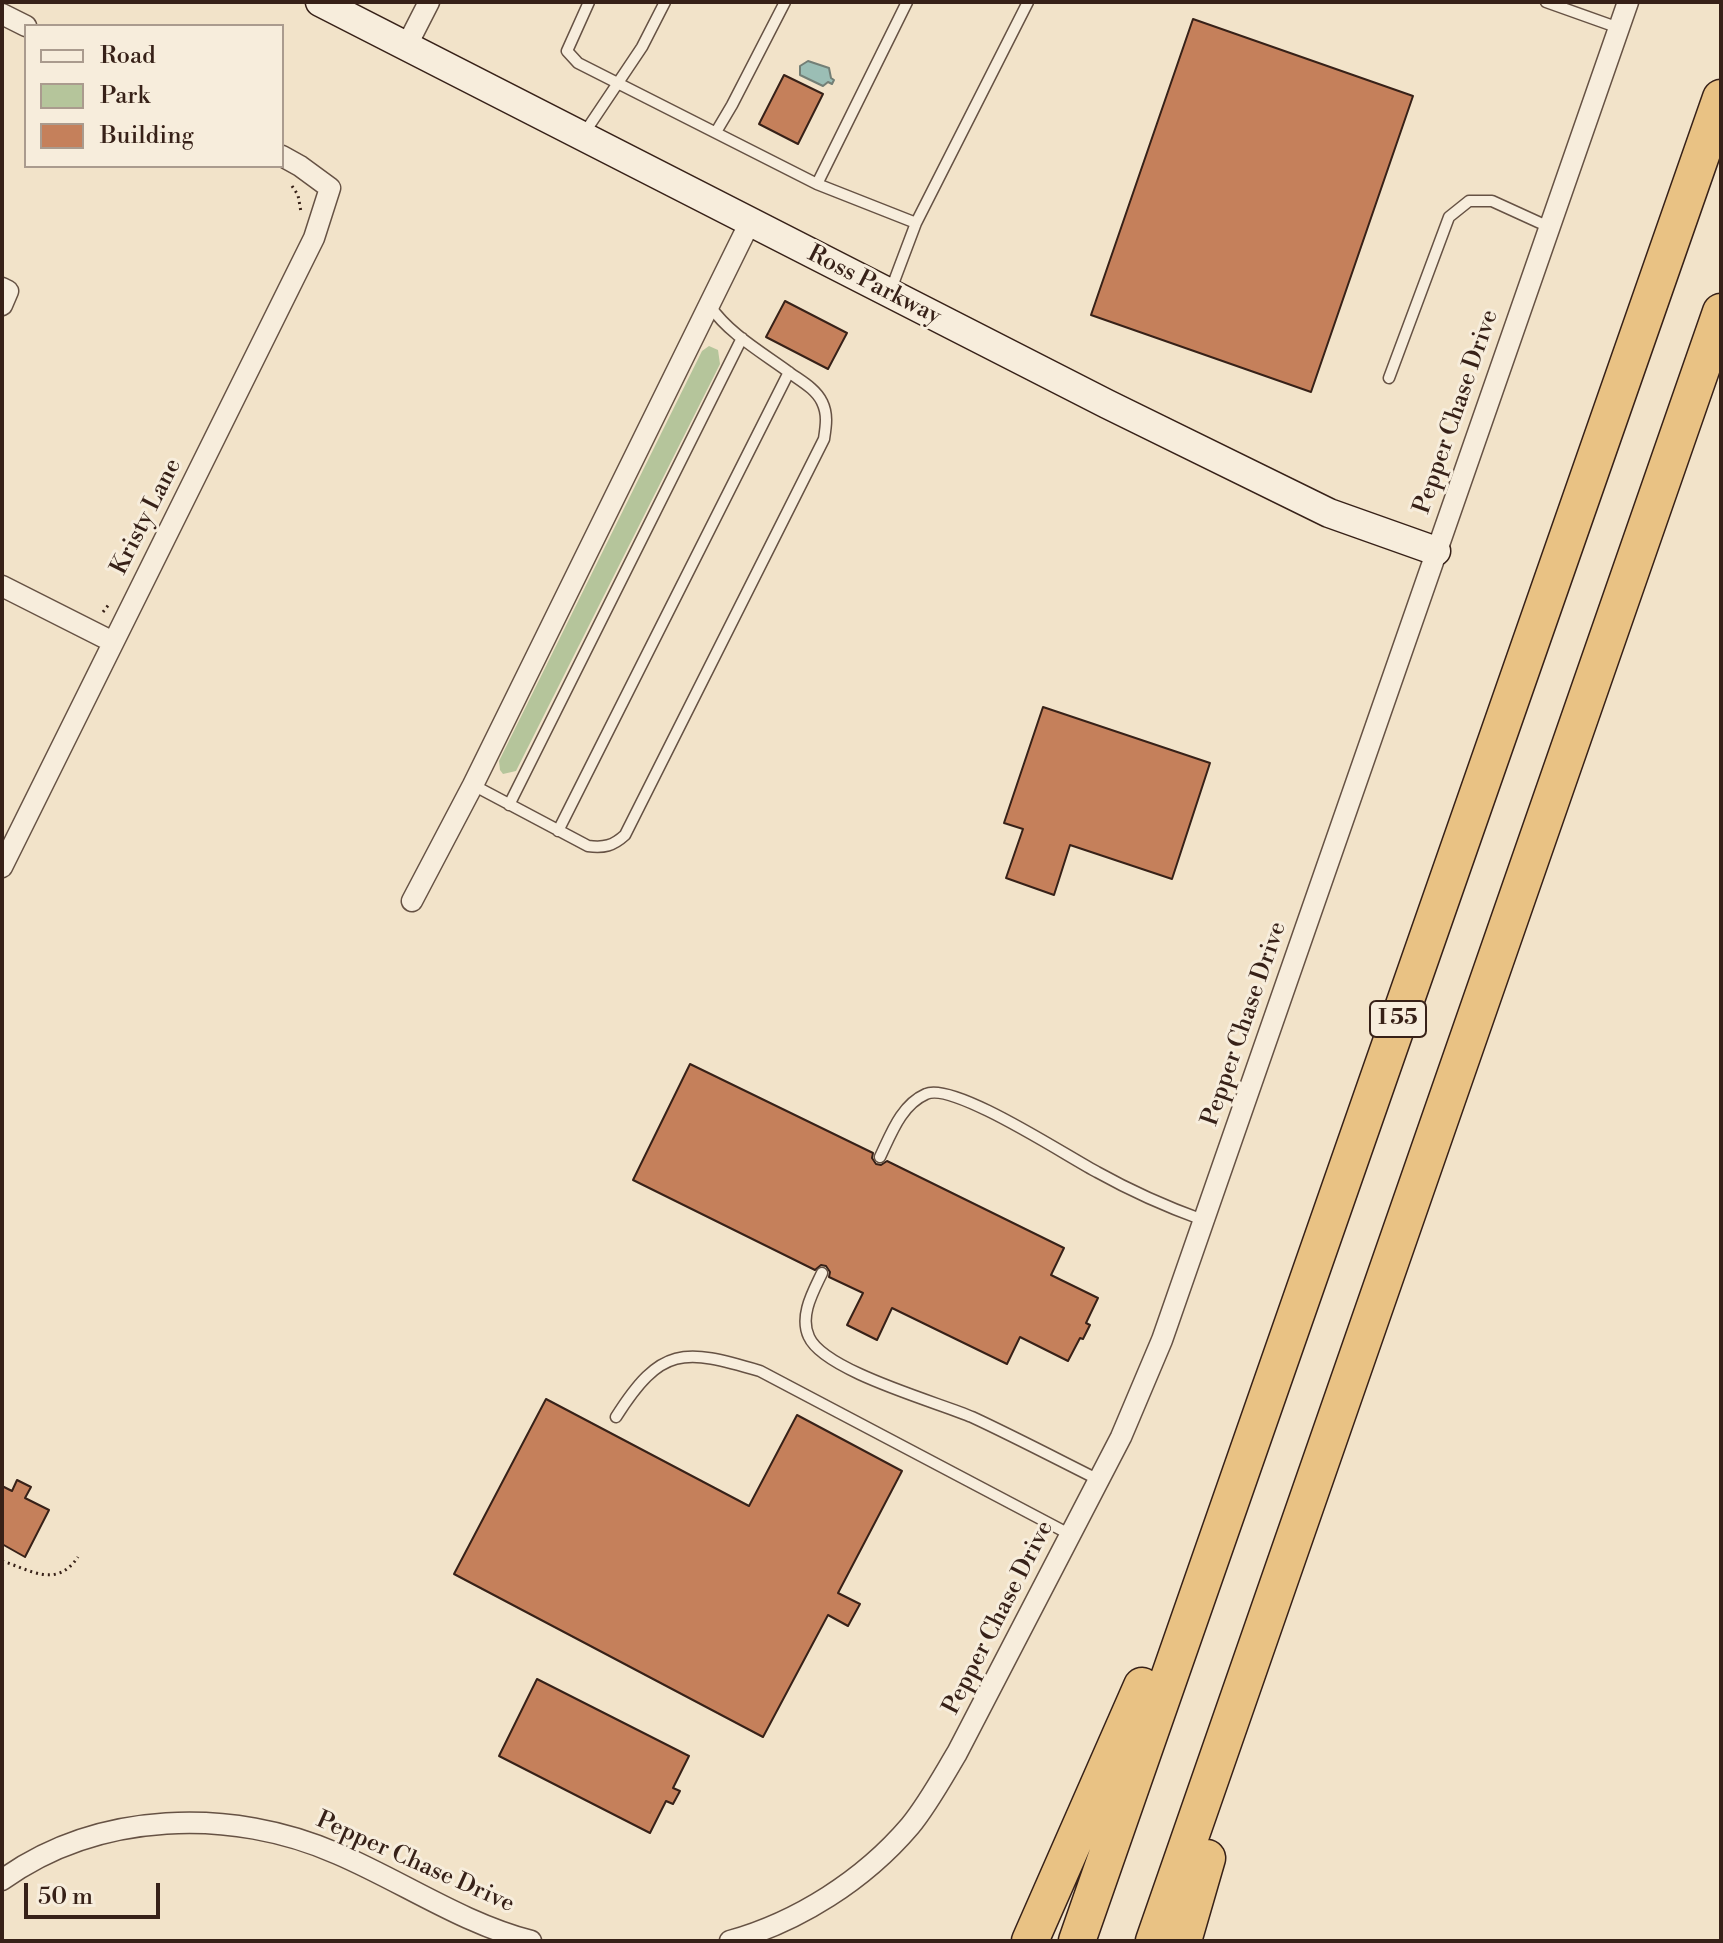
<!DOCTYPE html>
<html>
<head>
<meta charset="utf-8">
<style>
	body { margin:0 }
	#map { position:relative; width:1723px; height:1943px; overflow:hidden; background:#f2e3c9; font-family:"Libre Bodoni",serif }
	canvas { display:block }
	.frame { position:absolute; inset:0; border:4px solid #372118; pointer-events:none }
	.legend { position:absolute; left:24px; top:24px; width:260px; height:144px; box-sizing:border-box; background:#f7eddc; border:2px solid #aa9b8e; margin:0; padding:10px 14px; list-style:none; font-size:24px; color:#372118 }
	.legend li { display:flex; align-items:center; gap:16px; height:40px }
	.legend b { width:40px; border:2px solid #aa9b8e }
	.scale { position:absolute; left:24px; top:1883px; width:136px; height:36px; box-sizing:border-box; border:4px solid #372118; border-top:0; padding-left:10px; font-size:24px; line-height:28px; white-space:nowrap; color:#372118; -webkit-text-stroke:6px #f7eddc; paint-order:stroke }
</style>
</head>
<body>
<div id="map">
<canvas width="1723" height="1943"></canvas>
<div class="frame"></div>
<ul class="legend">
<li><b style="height:10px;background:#f7eddc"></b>Road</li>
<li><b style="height:22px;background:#b5c59b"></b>Park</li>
<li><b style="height:22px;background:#c5805b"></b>Building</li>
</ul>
<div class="scale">50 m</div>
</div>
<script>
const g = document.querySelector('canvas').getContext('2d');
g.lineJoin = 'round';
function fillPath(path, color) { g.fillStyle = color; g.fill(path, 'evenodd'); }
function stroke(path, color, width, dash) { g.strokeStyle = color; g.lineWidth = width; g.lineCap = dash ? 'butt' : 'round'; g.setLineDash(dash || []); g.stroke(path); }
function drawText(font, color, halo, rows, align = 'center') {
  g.font = font + ' "Libre Bodoni",serif'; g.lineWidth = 6; g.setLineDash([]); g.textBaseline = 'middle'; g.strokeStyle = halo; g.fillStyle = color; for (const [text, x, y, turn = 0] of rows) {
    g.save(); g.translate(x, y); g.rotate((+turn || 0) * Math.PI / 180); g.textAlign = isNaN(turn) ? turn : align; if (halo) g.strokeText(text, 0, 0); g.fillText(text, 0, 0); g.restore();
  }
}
fillPath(new Path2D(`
	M709,346L718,350L720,364L516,771L503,774L500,770L499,761L702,351Z`), '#b5c59b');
const water = new Path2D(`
	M808,61L829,68L831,78L834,80L832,84L828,82L823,86L800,75V66Z`);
fillPath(water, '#9bbeb5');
stroke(water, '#737f76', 2);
const building = new Path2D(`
	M1193,19L1413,96L1311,392L1091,315Z
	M784,75L823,94L798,144L759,124Z
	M785,301L847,333L828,369L766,337Z
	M1043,707L1210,763L1172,879L1070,845L1054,895L1006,878L1023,829L1004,823Z
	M690,1064L873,1153L872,1158L876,1164L881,1165L887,1161L1064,1248L1051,1275L1098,1298L1086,1323L1090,1325L1083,1339L1080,1338L1068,1361L1020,1337L1007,1364L892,1308L877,1340L847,1325L863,1293L829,1277L830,1272L826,1266L821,1265L815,1270L633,1180Z
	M546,1399L749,1506L797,1415L902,1471L838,1593L860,1604L848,1626L828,1615L763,1737L454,1574Z
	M17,1480L31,1487L25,1498L49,1510L25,1557L2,1544V1486L12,1491Z
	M537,1679L689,1756L673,1788L680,1791L673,1804L666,1801L650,1833L499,1756Z`);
fillPath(building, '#c5805b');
stroke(building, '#372118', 2);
const lane = new Path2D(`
	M589,2L567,51L578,63L817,184L916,223
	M1546,2L1619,28
	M716,132L732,105L785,2
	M583,135L642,47L665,2
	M817,184L907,2
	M890,292L916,223L1028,2
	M1389,378L1449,217L1469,201H1492L1549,227
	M473,785L588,846C604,848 613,846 625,835L824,439C826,426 828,414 822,402C816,389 801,381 790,373C763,353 729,334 710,306
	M509,805L742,338
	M558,831L789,372
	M880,1157C891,1134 901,1105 926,1094C953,1081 1068,1157 1097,1172C1131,1191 1167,1207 1203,1220
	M822,1273C813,1292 799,1316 809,1337C824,1371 937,1402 972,1417C1015,1437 1057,1459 1099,1480
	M616,1417C661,1346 683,1348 760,1371L1071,1535`);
const street = new Path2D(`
	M2,14L26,26
	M406,47L429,2
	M2,288L8,291L2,305
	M2,586L113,642
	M2,867L314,238L330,188L300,166L282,156
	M412,901L473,785L750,222
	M2,1880C98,1811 232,1807 338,1854C403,1882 462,1923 531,1941
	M730,1941C798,1922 864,1880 910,1826C928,1804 942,1778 957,1753L1121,1437L1162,1340L1628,2`);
const secondary = new Path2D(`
	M320,2L1107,404L1329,513L1436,551`);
const highway = new Path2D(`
	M1030,1941L1142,1686
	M1077,1941L1721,98
	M1154,1941L1721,312
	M1183,1941L1207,1858`);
stroke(lane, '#665244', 13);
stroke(street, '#665244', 23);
stroke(secondary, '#372118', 31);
stroke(highway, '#372118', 39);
stroke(new Path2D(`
	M292,186L298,195L301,212
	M103,612L110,603
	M2,1561C31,1570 56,1589 78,1557`), '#372118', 3, [2, 4]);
stroke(lane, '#f7eddc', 10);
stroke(street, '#f7eddc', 20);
stroke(secondary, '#f7eddc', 28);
stroke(highway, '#e9c284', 36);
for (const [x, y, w] of [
	[1398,1019,56]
]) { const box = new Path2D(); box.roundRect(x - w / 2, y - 18, w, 36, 6); g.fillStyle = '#f7eddc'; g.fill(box); stroke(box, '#372118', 2); }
drawText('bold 22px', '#372118', null, [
	["I 55",1398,1019]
]);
drawText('24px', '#372118', '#f7eddc', [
	["Ross Parkway",874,286,27],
	["Pepper Chase Drive",1457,412,-71],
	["Kristy Lane",147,517,-63],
	["Pepper Chase Drive",1245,1024,-71],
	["Pepper Chase Drive",999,1618,-63],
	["Pepper Chase Drive",415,1863,24]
]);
</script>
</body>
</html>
